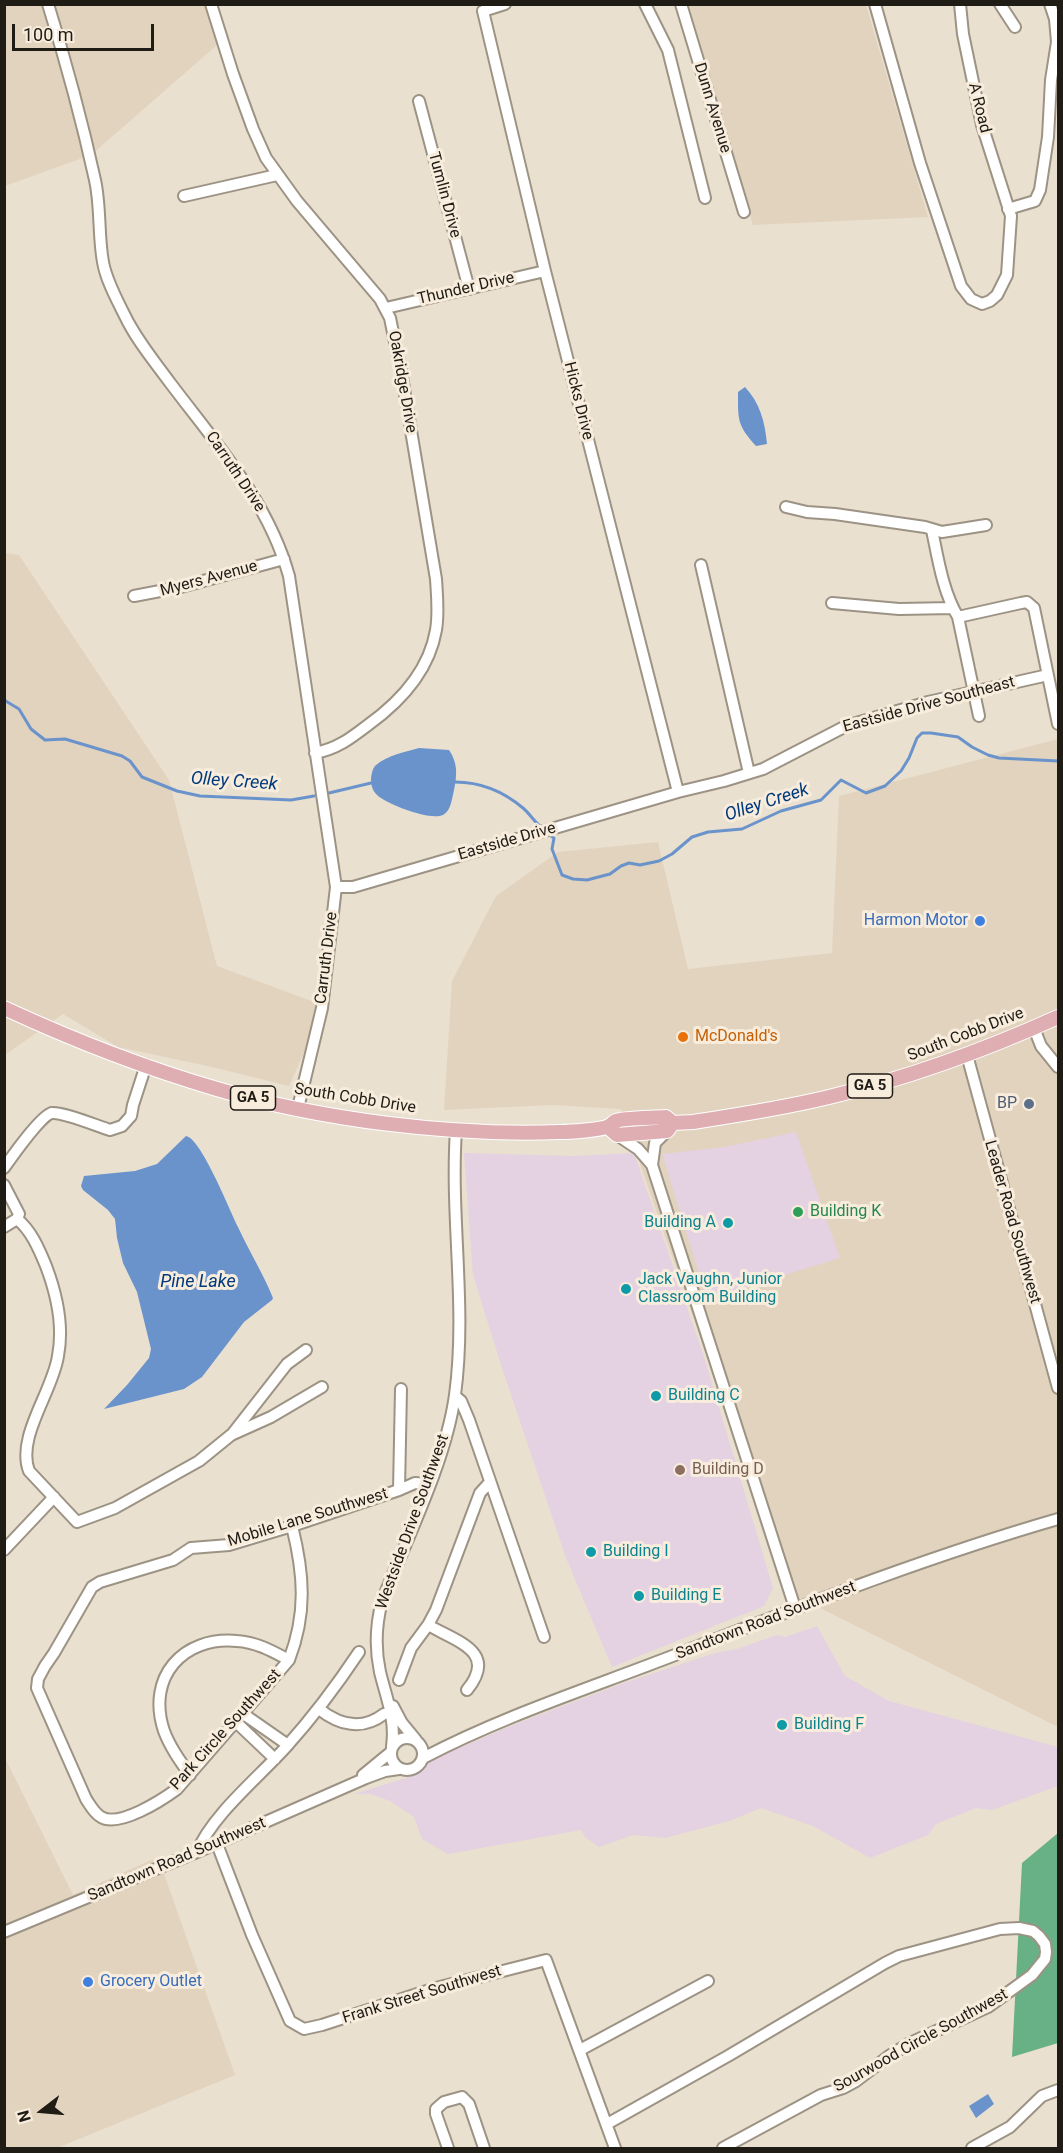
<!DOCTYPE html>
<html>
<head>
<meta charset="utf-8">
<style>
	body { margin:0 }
	#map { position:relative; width:1063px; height:2153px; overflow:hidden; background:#eae0d0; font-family:Roboto,sans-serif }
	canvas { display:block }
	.frame { position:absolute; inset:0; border:6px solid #1f1b15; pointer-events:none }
	.north { position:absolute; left:12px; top:2081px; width:60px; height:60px; -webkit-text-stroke:4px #f8eddd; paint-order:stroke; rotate:254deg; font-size:16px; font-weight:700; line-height:24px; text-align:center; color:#1f1b15 }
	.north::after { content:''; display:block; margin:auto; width:21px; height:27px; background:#1f1b15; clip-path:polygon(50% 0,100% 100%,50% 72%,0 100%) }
	.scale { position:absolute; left:12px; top:24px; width:142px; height:27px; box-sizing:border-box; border:3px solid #1f1b15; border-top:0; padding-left:8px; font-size:18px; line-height:21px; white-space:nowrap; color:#1f1b15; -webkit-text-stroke:4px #f8eddd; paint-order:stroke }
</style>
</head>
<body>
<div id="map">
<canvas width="1063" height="2153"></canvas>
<div class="frame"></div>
<div class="north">N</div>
<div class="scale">100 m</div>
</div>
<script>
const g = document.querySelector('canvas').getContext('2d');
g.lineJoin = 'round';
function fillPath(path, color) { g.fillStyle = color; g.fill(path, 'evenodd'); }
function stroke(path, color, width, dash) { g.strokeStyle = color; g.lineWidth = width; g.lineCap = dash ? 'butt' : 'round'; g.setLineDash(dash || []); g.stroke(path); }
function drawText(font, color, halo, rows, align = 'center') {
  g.font = font + ' Roboto,sans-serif'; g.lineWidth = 6; g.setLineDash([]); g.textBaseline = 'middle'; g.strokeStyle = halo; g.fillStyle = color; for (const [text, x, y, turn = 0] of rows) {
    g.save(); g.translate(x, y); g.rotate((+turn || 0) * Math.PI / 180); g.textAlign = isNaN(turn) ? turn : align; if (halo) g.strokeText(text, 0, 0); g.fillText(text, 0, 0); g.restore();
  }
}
fillPath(new Path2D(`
	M5,5H216L225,38L91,155L5,186Z
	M686,5H866L928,217L753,225Z
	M5,553L19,555L169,780L217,966L325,1006L289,1086L212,1067L118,1047L63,1014L5,1055Z
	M1058,739V1727L782,1589L725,1409L621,1109L552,1105L444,1110L452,981L496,896L558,852L658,842L688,969L832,953L839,796Z
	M4,1756L73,1895L158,1857L235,2075L57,2148H5Z`), '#e2d3be');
fillPath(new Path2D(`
	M796,1132L840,1258L707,1299L662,1154L725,1147Z
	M464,1153L573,1156L634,1153L703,1354L773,1588L764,1606L612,1667L566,1558L502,1368L473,1275Z
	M817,1626L845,1676L889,1701L1058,1747V1786L992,1810L976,1808L936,1824L928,1835L870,1858L813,1826L761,1808L729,1821L665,1838L633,1835L599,1847L585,1837L581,1830L448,1854L422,1839L414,1817L390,1801L370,1794H354L406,1778L425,1769L430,1760L513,1725L624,1683L715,1653L737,1649L777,1635L785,1637Z`), '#e4d1e1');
fillPath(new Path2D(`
	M1058,1833V2043L1012,2057L1022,1863Z`), '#68b085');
fillPath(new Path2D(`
	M745,387C760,403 765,422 767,444L756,446C737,425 738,420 738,392Z
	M419,748L449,750C458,763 457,775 454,790C452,798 451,811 443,815C430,821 386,804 377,795C372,790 371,785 371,778C372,773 372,769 376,765C388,755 405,752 419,748Z
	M186,1136C201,1138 230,1211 238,1227C249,1251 263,1273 273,1298L272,1300L244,1322L202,1377L184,1389L104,1409L127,1385L149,1358L151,1349L137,1292L123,1263L117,1238L115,1219L108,1210L83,1190L81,1186L84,1176L135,1171L157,1164Z
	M988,2094L994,2104L976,2118L969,2106Z`), '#6a93cc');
stroke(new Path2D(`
	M4,700L19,709L31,729L45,740L65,739L122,756L130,761L142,777L177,791L200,796L291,800L314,796
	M455,782C480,782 504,792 523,808C529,813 533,820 539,825
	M329,793L371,783
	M552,837L554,838L552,849L562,875L573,879L587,880L610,874L621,866L629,863L640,865L659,861L672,854L692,837L708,832L742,829L781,811L821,800L841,780L866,793L885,786L901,771L909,758L917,738L922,733H931L958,737L972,747L988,755L999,758L1058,761`), '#6a93cc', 3);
const minor = new Path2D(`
	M48,4C66,62 82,121 95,180C101,207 98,235 103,262C106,280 117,300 125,316C137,341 155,362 171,384C217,445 268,501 289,576L336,887L322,1008L298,1108
	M211,4L233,74L253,129L266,158L297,201L380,299L390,318L401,371L436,579C437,596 439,613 436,630C429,671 400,702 368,725C351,738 337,749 315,753
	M505,4L483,11L545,271L678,792
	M645,4L668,50L705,198
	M681,4L744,212
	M875,4L920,163L961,286L971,299L982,304L990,301L997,295L1007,275L1011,216L982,125L963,34L960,4
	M1000,4L1015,27
	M419,101L469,289
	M184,196L277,175
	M1008,209L1035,201L1040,190L1048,137L1051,80L1057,42L1055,19L1050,4
	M386,308L545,271
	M786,507L807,512L835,514L925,527L942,532L986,525
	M932,530C938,559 943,592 958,617L979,716
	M701,565L749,773
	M134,596L181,587L284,559
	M832,603L899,609L953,608
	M958,617L1021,603L1027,602L1034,608L1058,724
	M336,887H353L678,792L724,781L763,769L846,726L928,702L1048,675
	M1034,1028L1041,1046L1058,1067
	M967,1055L1058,1388
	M617,1135L638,1149L652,1165L795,1608
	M652,1165L655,1143L667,1131
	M4,1168C11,1158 42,1114 52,1113C64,1112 97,1126 110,1130L122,1126L131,1116L133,1105L146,1065
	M4,1185L19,1214L17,1219
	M17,1219C31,1230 39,1249 46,1266C57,1295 64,1325 58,1356C53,1391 16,1437 29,1471L77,1522L115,1508L199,1461L231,1435L271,1417L322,1387
	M4,1227L17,1219
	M401,1389L399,1490L415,1483L429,1484
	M455,1396L461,1401L469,1420L544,1637
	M233,1433L287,1364L306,1350
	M292,1526C304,1574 307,1613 289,1660L177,1789C162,1800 119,1828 101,1817C94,1813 90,1805 86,1799L37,1688L38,1679L45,1666L54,1653L92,1587L100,1582L173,1560L191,1548L229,1545L292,1526L399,1490
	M4,1550L54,1497
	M428,1625C458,1642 498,1652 467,1690
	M399,1680L411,1648L428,1625L436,1610L480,1493L490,1482
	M393,1706L402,1723L416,1740
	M319,1709C339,1725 362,1731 384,1714
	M242,1713L288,1745
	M235,1721L275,1759
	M391 1754a16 16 0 1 1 32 0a16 16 0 1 1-32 0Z
	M392,1746C396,1720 386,1697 380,1672C375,1649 376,1624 382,1601C407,1538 446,1461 455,1395C467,1307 450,1218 456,1130
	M423,1758C499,1718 581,1691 662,1660C792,1610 923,1558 1058,1519
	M190,1775C180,1761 170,1747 164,1731C146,1677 183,1636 237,1641C256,1642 272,1651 289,1660
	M363,1775L391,1752
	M217,1844L252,1935L290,2021L304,2029L322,2025L436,1988L546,1960L615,2148
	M197,1852C212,1815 259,1777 286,1747C313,1717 337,1685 359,1652
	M4,1932L197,1852L366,1778L385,1771L399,1769
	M580,2050L708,1981
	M607,2124L728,2056L885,1963L899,1956L1000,1929L1019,1928L1033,1931L1039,1936L1045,1944L1046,1952L1045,1959L1032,1975L988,2007L910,2043L889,2056L856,2081L843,2088L821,2095L723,2148
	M448,2148L436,2114V2109L444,2102L462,2097L469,2104L484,2148
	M972,2148L1010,2127L1042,2096L1058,2090`);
const major = new Path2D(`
	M4,1008C73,1040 145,1068 217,1089C320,1120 452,1136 559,1132C569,1132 602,1130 609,1126C612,1125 613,1122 616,1121C622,1118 656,1118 666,1117L673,1123L693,1122C739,1115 784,1108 829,1097C908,1078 985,1050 1058,1017
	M608,1127L617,1135L667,1131L673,1123`);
stroke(minor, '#9c9384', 14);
stroke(major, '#fff', 16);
stroke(minor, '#fff', 10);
stroke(major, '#deaeb2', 14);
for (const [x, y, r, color] of [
	[980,921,6,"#3f7fe0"],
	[683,1037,6,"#e8710a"],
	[1029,1104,6,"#5c6f8a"],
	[798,1212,6,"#2e9e5b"],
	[728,1223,6,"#0f9aa8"],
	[626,1289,6,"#0f9aa8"],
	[656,1396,6,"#0f9aa8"],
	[680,1470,6,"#8d6e63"],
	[591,1552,6,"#0f9aa8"],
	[639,1596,6,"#0f9aa8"],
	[782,1725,6,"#0f9aa8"],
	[88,1982,6,"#3f7fe0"]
]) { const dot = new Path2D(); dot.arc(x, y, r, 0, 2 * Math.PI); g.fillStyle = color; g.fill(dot); stroke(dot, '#f8eddd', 2); }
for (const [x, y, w] of [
	[870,1086,45],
	[253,1098,45]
]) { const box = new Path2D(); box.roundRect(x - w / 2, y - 12, w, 24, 4.5); g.fillStyle = '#f8eddd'; g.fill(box); stroke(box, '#1f1b15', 1.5); }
drawText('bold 15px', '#1f1b15', null, [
	["GA 5",870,1086],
	["GA 5",253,1098]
]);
drawText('16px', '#1f1b15', '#f8eddd', [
	["Dunn Avenue",712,108,73],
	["A Road",979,108,76],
	["Tumlin Drive",444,195,75],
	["Thunder Drive",466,289,-13],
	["Oakridge Drive",402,382,80],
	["Hicks Drive",578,401,76],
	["Carruth Drive",235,472,56],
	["Myers Avenue",209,579,-15],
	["Eastside Drive Southeast",929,705,-15],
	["Eastside Drive",507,842,-16],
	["Carruth Drive",327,958,-83],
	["South Cobb Drive",966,1035,-21],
	["South Cobb Drive",355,1099,9],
	["Leader Road Southwest",1012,1222,74],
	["Mobile Lane Southwest",308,1518,-17],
	["Westside Drive Southwest",413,1522,-70],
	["Sandtown Road Southwest",766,1621,-21],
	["Park Circle Southwest",226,1730,-48],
	["Sandtown Road Southwest",177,1860,-23],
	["Frank Street Southwest",422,1995,-17],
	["Sourwood Circle Southwest",921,2041,-29]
]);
drawText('16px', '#366cbe', '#f8eddd', [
	["Harmon Motor",968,921],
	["Grocery Outlet",100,1982,"left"]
], 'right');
drawText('16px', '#c56008', '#f8eddd', [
	["McDonald's",695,1037]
], 'left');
drawText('16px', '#4e5e75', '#f8eddd', [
	["BP",1017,1104]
], 'right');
drawText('16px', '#27864d', '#f8eddd', [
	["Building K",810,1212]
], 'left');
drawText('16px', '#0d838f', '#f8eddd', [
	["Building A",716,1223,"right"],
	["Jack Vaughn, Junior",638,1280],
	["Classroom Building",638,1298],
	["Building C",668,1396],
	["Building I",603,1552],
	["Building E",651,1596],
	["Building F",794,1725]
], 'left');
drawText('16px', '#785e54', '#f8eddd', [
	["Building D",692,1470]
], 'left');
drawText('italic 18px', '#00397c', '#f8eddd', [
	["Olley Creek",234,782,4],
	["Olley Creek",767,803,-18],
	["Pine Lake",198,1282]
]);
</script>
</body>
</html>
